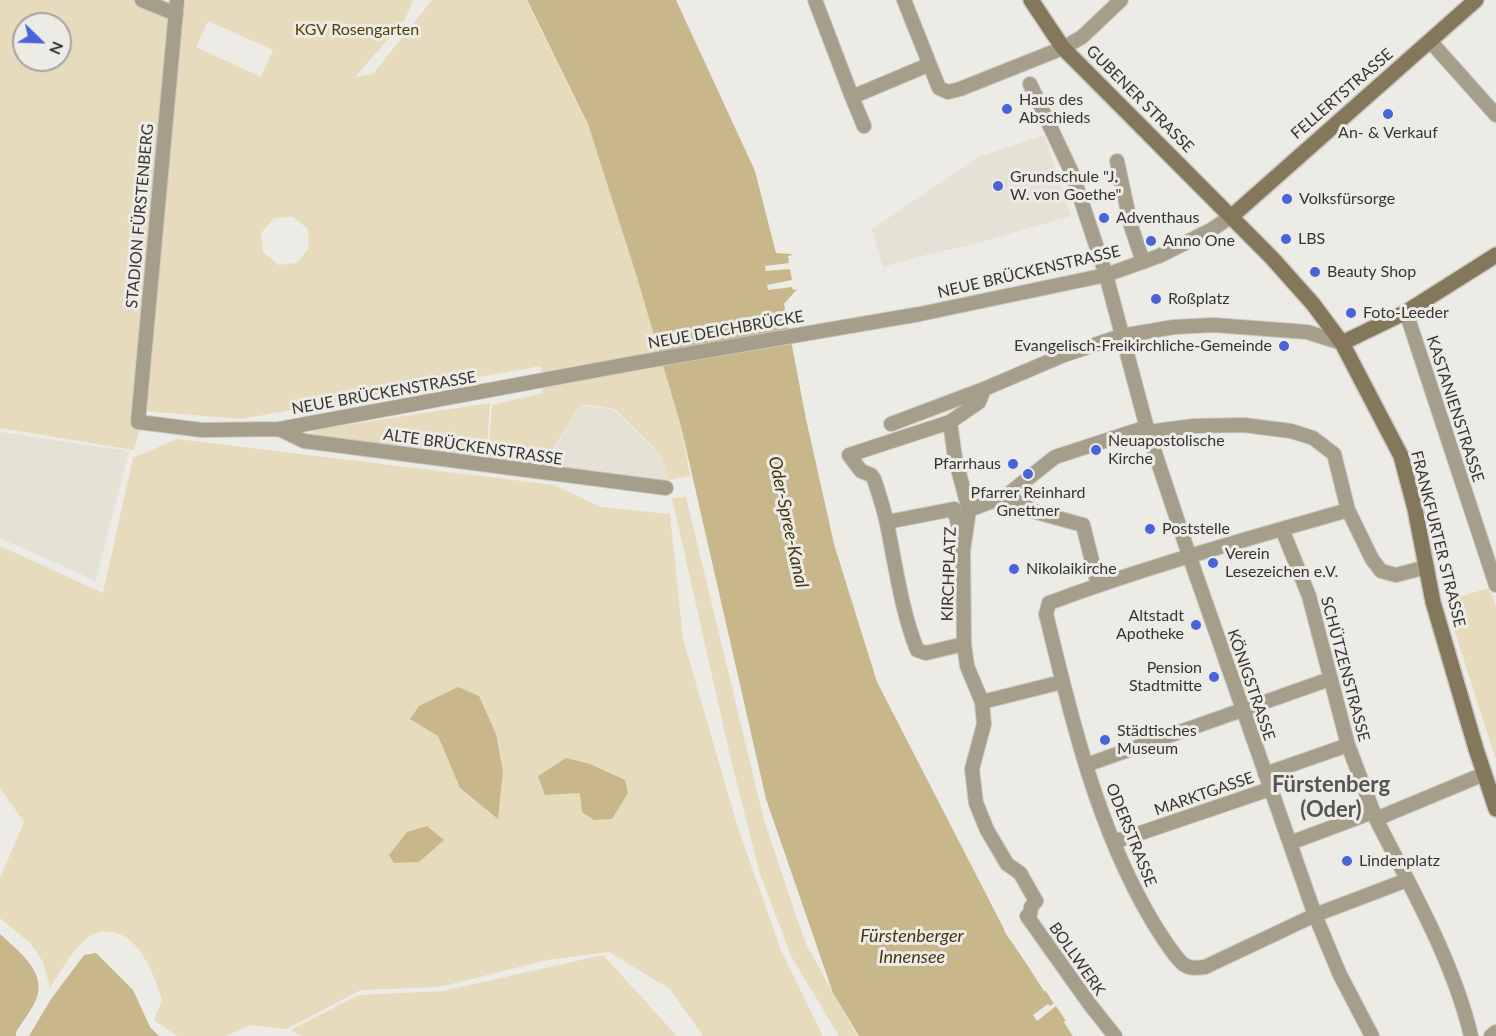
<!DOCTYPE html>
<html>
<head>
<meta charset="utf-8">
<style>
	body { margin:0 }
	#map { position:relative; width:1496px; height:1036px; overflow:hidden; background:#edebe6; font-family:Lato,sans-serif }
	canvas { display:block }
	.north { position:absolute; left:12px; top:12px; width:60px; height:60px; box-sizing:border-box; background:#edebe6; border:2px solid #a4a39f; border-radius:50%; rotate:113deg; font-size:16px; font-weight:700; line-height:24px; text-align:center; color:#373634 }
	.north::after { content:''; display:block; margin:auto; width:21px; height:27px; background:#4964d8; clip-path:polygon(50% 0,100% 100%,50% 72%,0 100%) }
</style>
</head>
<body>
<div id="map">
<canvas width="1496" height="1036"></canvas>
<div class="north">N</div>
</div>
<script>
const g = document.querySelector('canvas').getContext('2d');
g.lineJoin = 'round';
function fillPath(path, color) { g.fillStyle = color; g.fill(path, 'evenodd'); }
function stroke(path, color, width, dash) { g.strokeStyle = color; g.lineWidth = width; g.lineCap = dash ? 'butt' : 'round'; g.setLineDash(dash || []); g.stroke(path); }
function drawText(font, color, halo, rows, align = 'center') {
  g.font = font + ' Lato,sans-serif'; g.lineWidth = 6; g.setLineDash([]); g.textBaseline = 'middle'; g.strokeStyle = halo; g.fillStyle = color; for (const [text, x, y, turn = 0] of rows) {
    g.save(); g.translate(x, y); g.rotate((+turn || 0) * Math.PI / 180); g.textAlign = isNaN(turn) ? turn : align; if (halo) g.strokeText(text, 0, 0); g.fillText(text, 0, 0); g.restore();
  }
}
fillPath(new Path2D(`
	M1044,135L1071,216L971,245L932,253L883,267L872,229L979,157Z
	M581,405L614,410L661,456L668,481L619,480L544,466Z
	M0,432L129,451L96,581L0,538Z`), '#e6e1d5');
fillPath(new Path2D(`
	M0,0H144L183,14L184,0H413L405,20L355,77L373,74L432,0H526L588,124L637,275L681,425L690,476L668,480L661,455L615,409L581,404L543,465L488,459L492,405L543,393L541,366L241,419L144,411L134,450L0,428ZM208,21L273,50L261,77L196,47ZM24,24H60V60H24ZM293,217L308,229L309,248L297,263L278,265L263,252L261,233L274,218Z
	M490,403L486,460L312,437L313,430Z
	M177,439L554,485L601,507L670,514L683,639L738,828L782,953L823,1036H703L670,989L609,952L547,960L439,987L361,990L286,1029L249,1025L227,1036H177L154,1020L162,1000C153,971 134,920 94,934C78,940 59,974 50,988L43,962L31,944L0,918V878L24,822L0,788V546L103,593L133,458ZM496,734L503,771L498,818L460,788L438,736Z
	M686,497L764,820L805,942L857,1036H839L792,958L760,874L731,760L672,498Z
	M1489,588L1496,607V760L1445,601Z
	M603,955L677,1036H301L291,1030L359,995L443,991Z`), '#e6dbbc');
fillPath(new Path2D(`
	M527,0H676L755,171L776,253L792,254L798,288L784,304L806,419L834,544L877,682L1004,929L1044,991H1046L1066,1021L1064,1022L1073,1036H859L833,993L766,799L681,426L636,274L588,124Z
	M458,687L479,696L496,734L503,771L498,819L460,788L438,736L410,719L419,706Z
	M566,758L590,764L625,780L628,793L612,819L594,820L582,812L580,793L545,795L538,776Z
	M427,826L444,840L419,862L394,863L389,855L407,832Z
	M0,934C17,950 48,972 36,1000C31,1011 22,1022 16,1032V1036H0Z
	M96,953L133,990L150,1027L159,1036H29L51,999L84,955Z`), '#c8b78b');
fillPath(new Path2D(`
	M795,254L801,288L793,290L792,287L768,290L767,285L792,280L790,269L766,271L765,266L789,263L788,256Z
	M1007,928L1045,988L1048,989L1069,1019L1068,1023L1076,1036H1073L1064,1022L1066,1020L1056,1006L1037,1021L1033,1015L1048,1004L1050,1006L1054,1003L1004,931Z`), '#edebe6');
const street = new Path2D(`
	M142,0L176,14
	M177,0L138,422L202,430L279,429L635,363L920,314L1106,275L1159,256L1211,230L1232,216
	M815,0L852,97
	M904,0L939,88L948,92L960,89L1063,48L1082,37L1121,0
	M1430,41L1496,115
	M1030,84L1072,173L1106,275L1148,432L1189,555L1315,915L1340,975L1372,1036
	M864,126L852,97L928,65
	M1117,161L1131,226L1143,262
	M1406,312L1496,585
	M950,422L955,458L969,510L963,551L964,644L967,666L982,702L984,724L972,769L976,803L987,830L1007,864L1020,873L1036,901L1031,907L1030,914L1027,916L1091,1006L1115,1036
	M891,424L984,389L1064,355L1121,336L1174,327L1214,325L1307,332L1342,343
	M279,429L304,441L666,488
	M1148,432L1194,426L1244,425L1291,431L1313,438L1334,454L1348,510L1372,559L1381,571L1396,575L1427,567
	M1006,496L1055,457L1147,427
	M969,510L1006,496L1036,512L1083,525L1098,585
	M1348,510C1248,539 1148,566 1049,603L1046,614C1071,718 1097,827 1151,919C1159,932 1172,954 1183,964C1190,969 1197,968 1205,967L1315,915L1407,880
	M887,522L954,509L959,528L965,537
	M1282,529L1309,596L1348,745L1376,819L1484,774
	M964,644L926,653L917,650C901,609 896,567 887,524C884,509 879,494 874,479L871,475L861,471L849,455L950,422L979,402L984,389
	M982,702L1062,682
	M1086,765L1330,679
	M1265,774L1348,745
	M1376,819C1411,888 1453,960 1471,1036
	M1114,842L1270,789
	M1290,843L1373,812
	M1491,1036L1496,1032`);
const secondary = new Path2D(`
	M1031,0L1063,48L1272,258L1313,304L1342,343L1401,456L1415,509L1433,602L1476,749L1496,809
	M1232,216L1476,0
	M1342,343L1406,312L1496,255`);
stroke(street, '#c9c7c2', 16);
stroke(secondary, '#c9c7c2', 18);
stroke(street, '#a59e8a', 14);
stroke(secondary, '#83785c', 15);
for (const [x, y, r, color] of [
	[1007,109,6,"#4964d8"],
	[1388,114,6,"#4964d8"],
	[998,186,6,"#4964d8"],
	[1287,199,6,"#4964d8"],
	[1104,218,6,"#4964d8"],
	[1286,239,6,"#4964d8"],
	[1151,241,6,"#4964d8"],
	[1315,272,6,"#4964d8"],
	[1156,299,6,"#4964d8"],
	[1351,313,6,"#4964d8"],
	[1284,346,6,"#4964d8"],
	[1096,450,6,"#4964d8"],
	[1013,464,6,"#4964d8"],
	[1028,474,6,"#4964d8"],
	[1150,529,6,"#4964d8"],
	[1213,563,6,"#4964d8"],
	[1014,569,6,"#4964d8"],
	[1196,625,6,"#4964d8"],
	[1214,677,6,"#4964d8"],
	[1105,740,6,"#4964d8"],
	[1347,861,6,"#4964d8"]
]) { const dot = new Path2D(); dot.arc(x, y, r, 0, 2 * Math.PI); g.fillStyle = color; g.fill(dot); stroke(dot, '#edebe6', 2); }
drawText('16px', '#544208', '#edebe6', [
	["KGV Rosengarten",357,30]
]);
drawText('16px', '#373634', '#edebe6', [
	["FELLERTSTRASSE",1342,94,-41],
	["GUBENER STRASSE",1140,99,45],
	["STADION FÜRSTENBERG",140,216,-85],
	["NEUE BRÜCKENSTRASSE",1029,272,-13],
	["NEUE DEICHBRÜCKE",726,330,-10],
	["NEUE BRÜCKENSTRASSE",384,393,-10],
	["KASTANIENSTRASSE",1455,409,72],
	["ALTE BRÜCKENSTRASSE",473,447,8],
	["FRANKFURTER STRASSE",1438,539,76],
	["KIRCHPLATZ",949,574,-88],
	["SCHÜTZENSTRASSE",1345,669,75],
	["KÖNIGSTRASSE",1251,685,71],
	["MARKTGASSE",1204,794,-19],
	["ODERSTRASSE",1131,835,68],
	["BOLLWERK",1077,959,55]
]);
drawText('16px', '#373634', '#edebe6', [
	["Haus des",1019,100],
	["Abschieds",1019,118],
	["An- & Verkauf",1388,133,"center"],
	["Grundschule \"J.",1010,177],
	["W. von Goethe\"",1010,195],
	["Volksfürsorge",1299,199],
	["Adventhaus",1116,218],
	["LBS",1298,239],
	["Anno One",1163,241],
	["Beauty Shop",1327,272],
	["Roßplatz",1168,299],
	["Foto-Leeder",1363,313],
	["Evangelisch-Freikirchliche-Gemeinde",1272,346,"right"],
	["Neuapostolische",1108,441],
	["Kirche",1108,459],
	["Pfarrhaus",1001,464,"right"],
	["Pfarrer Reinhard",1028,493,"center"],
	["Gnettner",1028,511,"center"],
	["Poststelle",1162,529],
	["Verein",1225,554],
	["Lesezeichen e.V.",1225,572],
	["Nikolaikirche",1026,569],
	["Altstadt",1184,616,"right"],
	["Apotheke",1184,634,"right"],
	["Pension",1202,668,"right"],
	["Stadtmitte",1202,686,"right"],
	["Städtisches",1117,731],
	["Museum",1117,749],
	["Lindenplatz",1359,861]
], 'left');
drawText('italic 18px', '#443713', '#edebe6', [
	["Oder-Spree-Kanal",788,522,78],
	["Fürstenberger",912,936],
	["Innensee",912,957]
]);
drawText('bold 22px', '#575551', '#edebe6', [
	["Fürstenberg",1331,785],
	["(Oder)",1331,810]
]);
</script>
</body>
</html>
